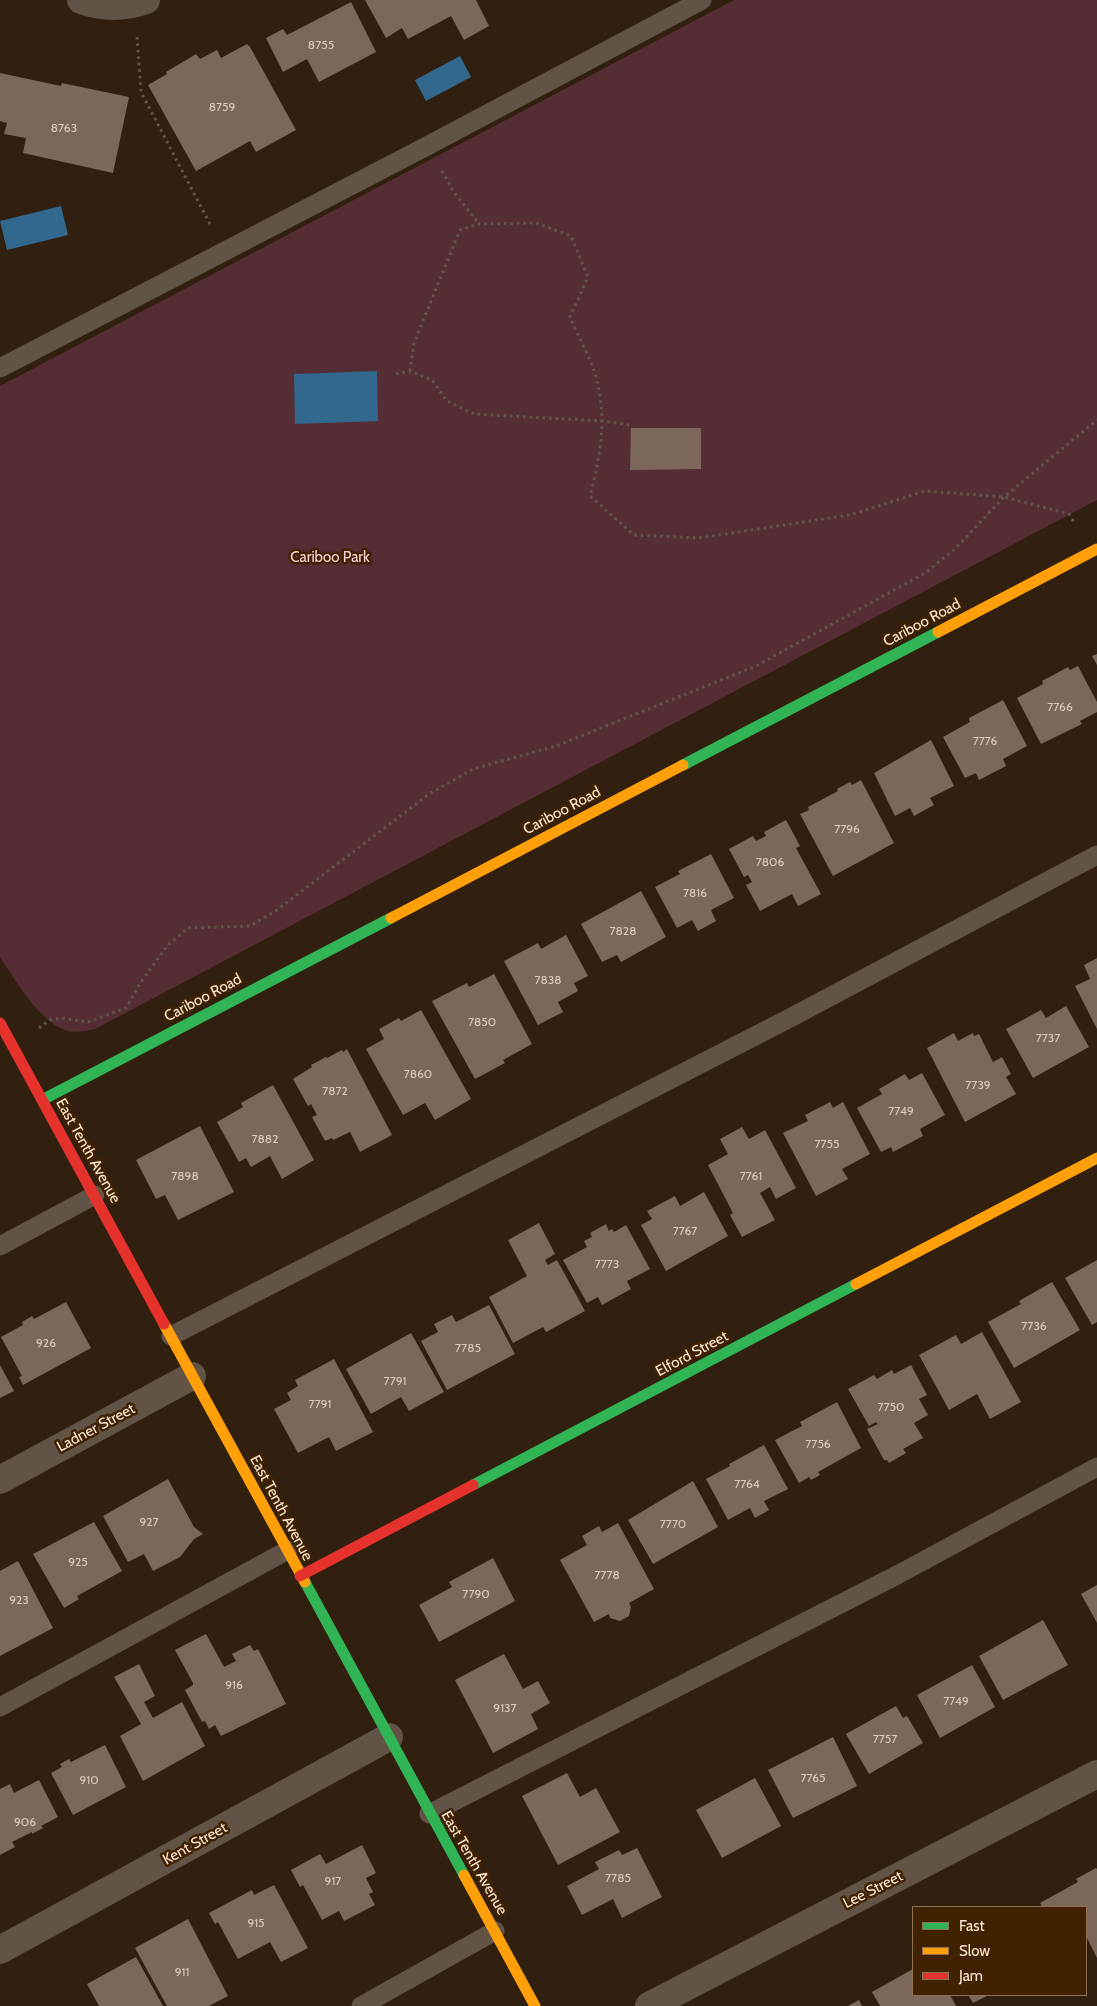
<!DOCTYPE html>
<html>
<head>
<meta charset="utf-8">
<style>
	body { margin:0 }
	#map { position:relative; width:1097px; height:2006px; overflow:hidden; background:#31200f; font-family:Cabin,sans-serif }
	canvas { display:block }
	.legend { position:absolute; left:912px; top:1906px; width:175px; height:90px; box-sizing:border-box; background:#402100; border:1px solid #8c7156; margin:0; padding:6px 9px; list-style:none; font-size:15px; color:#fde9d7 }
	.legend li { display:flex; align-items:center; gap:10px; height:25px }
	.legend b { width:25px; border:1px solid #8c7156 }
</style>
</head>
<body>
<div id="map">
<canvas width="1097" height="2006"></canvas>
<ul class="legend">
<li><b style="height:6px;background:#30b455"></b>Fast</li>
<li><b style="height:6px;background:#ff9f0a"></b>Slow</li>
<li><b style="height:6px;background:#e5322d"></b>Jam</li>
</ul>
</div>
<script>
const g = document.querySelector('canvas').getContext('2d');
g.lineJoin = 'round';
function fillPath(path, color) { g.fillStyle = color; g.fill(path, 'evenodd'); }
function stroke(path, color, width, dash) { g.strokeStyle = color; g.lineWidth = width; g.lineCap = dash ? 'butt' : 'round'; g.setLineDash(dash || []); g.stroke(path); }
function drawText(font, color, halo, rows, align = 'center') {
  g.font = font + ' Cabin,sans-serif'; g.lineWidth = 5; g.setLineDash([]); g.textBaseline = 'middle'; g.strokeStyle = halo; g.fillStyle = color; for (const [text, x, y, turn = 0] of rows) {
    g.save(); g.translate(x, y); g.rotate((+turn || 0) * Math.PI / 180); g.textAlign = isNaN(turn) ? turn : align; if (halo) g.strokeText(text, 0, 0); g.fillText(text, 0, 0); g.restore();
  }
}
fillPath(new Path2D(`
	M734,0H1097V500L95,1029C86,1031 77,1033 68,1031C39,1022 16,981 0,957V386Z`), '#552e35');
fillPath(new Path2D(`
	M460,56L471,77L426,101L415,80Z
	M61,206L68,235L7,250L0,221Z
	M377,371L378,421L295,424L294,374Z`), '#32688e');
fillPath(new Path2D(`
	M365,0H476L489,26L464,40L451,16L408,39L402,28L386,38Z
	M351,2L376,52L319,82L307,59L283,72L266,38L283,29L287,35Z
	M247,44L250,47L296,130L256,152L250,141L196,171L148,85L167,74L166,72L196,54L200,59L217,50L221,58Z
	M0,73L61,86L62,83L129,97L113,173L23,153L26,138L4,134L7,123L0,121Z
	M631,428H701V469L630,470Z
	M1097,654V665L1092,656Z
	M1078,666L1097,702V712L1080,721L1082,724L1041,744L1017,698L1043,684L1042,681L1068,667L1070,670Z
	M1003,700L1027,746L1003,759L1006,766L979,780L976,773L965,778L943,737L970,722L969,718Z
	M931,740L954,786L930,798L934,805L914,816L910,808L895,816L874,773Z
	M861,780L894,843L833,876L800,814L809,810L808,807L838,791L837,789L850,782L852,785Z
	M786,820L800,846L796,848L821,894L798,906L792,894L760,911L746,885L752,882L748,875L744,877L729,849L753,836L756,841L766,836L764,832Z
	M711,854L734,898L711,910L716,921L698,931L692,920L677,928L655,887L680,874L678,871Z
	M641,891L666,937L621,962L617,955L602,962L581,924Z
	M566,935L588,976L574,983L578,991L558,1002L563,1012L538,1025L504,961L538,943L541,949Z
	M1097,958V1029L1075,986L1090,979L1084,965Z
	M494,974L532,1044L503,1060L505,1063L475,1079L432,1001L467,983L469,987Z
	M1066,1006L1089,1047L1033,1078L1006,1029L1041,1010L1046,1018Z
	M421,1010L471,1099L435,1120L425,1103L403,1115L366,1049L384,1039L379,1029L399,1018L401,1021Z
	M954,1033L958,1041L973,1033L974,1036L979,1034L993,1062L1002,1057L1011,1074L1006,1077L1016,1094L965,1122L927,1048Z
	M347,1049L392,1135L360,1152L350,1132L333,1140L332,1138L325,1141L312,1117L317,1115L311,1104L308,1106L293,1079L312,1067L311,1065L326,1057L327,1058L342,1050L343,1052Z
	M922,1073L945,1115L920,1129L923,1136L893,1152L891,1147L881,1152L857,1108L882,1094L879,1089L905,1074L909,1080Z
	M273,1085L314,1160L282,1179L270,1156L251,1167L246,1158L239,1162L217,1122L243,1107L241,1103Z
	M830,1102L833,1108L843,1102L870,1154L842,1169L848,1179L816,1196L783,1133L808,1121L805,1115Z
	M200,1126L234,1192L178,1220L165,1195L156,1199L136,1160Z
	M742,1127L749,1139L765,1130L796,1188L776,1199L770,1187L760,1193L775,1220L742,1237L730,1215L733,1213L708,1165L728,1154L720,1139Z
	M704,1192L728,1236L666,1271L641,1225L652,1219L647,1211L675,1196L680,1206Z
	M539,1223L555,1254L545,1260L548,1265L557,1260L585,1311L546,1332L543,1327L513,1343L489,1297L527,1276L508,1240Z
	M606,1224L609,1231L612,1229L614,1232L626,1225L650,1269L627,1281L631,1289L602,1305L598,1297L587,1303L563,1260L587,1247L584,1241L592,1237L590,1233Z
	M1097,1260V1322L1092,1325L1065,1278Z
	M1052,1282L1080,1330L1014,1368L988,1322L1021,1304L1019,1301Z
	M66,1302L91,1348L23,1385L19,1377L22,1376L1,1337L23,1325L22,1322L32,1316L34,1319Z
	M489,1305L515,1354L447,1390L421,1341L438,1332L434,1324L452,1315L456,1322Z
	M982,1332L1021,1402L990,1419L977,1394L949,1410L919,1355L956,1335L961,1344Z
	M411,1333L444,1392L409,1411L401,1397L371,1414L346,1369Z
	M334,1359L373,1432L336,1451L329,1437L298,1453L274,1409L291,1400L287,1393L298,1386L295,1380Z
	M0,1365L14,1391L0,1398Z
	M911,1365L927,1395L919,1399L928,1415L914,1423L923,1438L903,1449L906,1453L889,1463L887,1460H884L867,1429L878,1424L876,1422L869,1426L848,1389L874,1375L877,1379L892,1370L894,1374Z
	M837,1402L861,1448L818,1472L820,1475L811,1480L809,1477L799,1483L775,1440L802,1426L800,1422Z
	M764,1445L788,1489L764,1501L769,1510L755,1518L750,1508L728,1520L706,1479L730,1466L729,1464Z
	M168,1479L194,1527L203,1534L194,1539L180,1557L153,1571L144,1554L128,1562L103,1516Z
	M693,1481L718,1527L653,1564L628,1520Z
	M94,1522L122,1571L77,1596L79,1599L64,1608L33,1554Z
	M618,1523L654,1589L629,1603L631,1607L629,1616L620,1621L610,1618L609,1614L594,1622L560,1560L587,1545L582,1536L599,1526L602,1532Z
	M493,1558L515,1601L439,1642L419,1605L452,1587L449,1582Z
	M18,1561L53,1628L0,1656V1571Z
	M1097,1585V1623L1081,1594Z
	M1043,1620L1068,1665L1003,1700L979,1656Z
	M206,1634L224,1667L236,1661L232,1654L250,1645L254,1651L258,1649L286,1704L221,1736L215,1725L209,1729L205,1721L202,1722L185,1690L193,1685V1683L175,1650Z
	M504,1654L523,1689L538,1681L550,1703L531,1714L538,1729L493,1753L455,1680Z
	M139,1664L155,1696L144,1702L153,1718L182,1702L205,1746L143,1781L120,1736L141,1724L114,1677Z
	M972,1665L995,1707L940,1738L917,1695Z
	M896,1706L903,1718L907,1716L923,1743L869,1774L846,1734Z
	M833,1737L857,1786L793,1818L768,1770Z
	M105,1745L126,1787L73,1815L51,1773L62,1767L60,1764L69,1759L71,1762Z
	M567,1773L580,1797L596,1788L620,1832L558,1865L522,1796Z
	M755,1778L781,1826L722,1858L696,1810Z
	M39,1780L58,1817L41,1826L43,1828L32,1834V1832L12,1842L15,1847L0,1855V1789L10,1784L14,1793Z
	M362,1845L376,1873L366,1878L373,1892L369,1894L375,1905L344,1921L339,1911L322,1920L303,1885L300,1887L291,1870L320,1854L326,1864Z
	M637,1848L662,1897L622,1918L613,1899L582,1915L567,1886L599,1869L595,1862L619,1850L622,1855Z
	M1096,1868L1097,1869V1958L1086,1936V1907H1042L1040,1903L1078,1882L1076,1879Z
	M274,1885L308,1948L281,1962L270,1942L238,1959L218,1922L215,1924L209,1913L252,1890L254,1895Z
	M188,1919L228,1996L209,2006H167L135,1948Z
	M136,1957L163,2006H99L87,1984Z
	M913,1969V1995H950L956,2006H880L872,1992Z
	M968,1995H989L973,2003Z
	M859,2000L862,2006H848Z`), '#7b685b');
stroke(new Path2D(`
	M137,37L141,92L211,226
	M442,171L454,192L479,224
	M410,371L414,343L460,230L479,224L536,223L571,236L588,277L570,317C578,336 593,362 597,381C607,422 600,457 590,496L634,535L699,538L850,515L925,491L1004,497L1069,514L1075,524
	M396,374L410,371L432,380L447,401L474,414L603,421L629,425
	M39,1028L50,1020L61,1018L88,1022L126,1008L141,982L167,946L188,928L250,926L277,910L429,794L473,769L556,746L756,666L925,573L956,548L1004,497L1097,420`), '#61564a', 3, [2.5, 4]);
stroke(new Path2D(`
	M0,368L427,146L702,0
	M0,1246L95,1195
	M171,1336L788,1019L1097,855
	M0,1707L288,1550
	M429,1814L899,1574L1097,1467
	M361,2006L495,1931`), '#615447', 19);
stroke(new Path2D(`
	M81,0C103,8 124,8 146,0
	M0,1480L192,1376
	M0,1950L389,1737
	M649,2006L1097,1774`), '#615447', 28);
stroke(new Path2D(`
	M683,765L938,632
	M42,1100L391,918
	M473,1485L856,1284
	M305,1582L464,1875`), '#30b455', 11);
stroke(new Path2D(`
	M938,632L1097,549
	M391,918L683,765
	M856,1284L1097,1158
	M164,1324L305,1582
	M464,1875L535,2006`), '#ff9f0a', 11);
stroke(new Path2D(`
	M0,1023L164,1324
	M300,1576L473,1485`), '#e5322d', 11);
drawText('12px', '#dcc9b8', null, [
	["8755",321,45],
	["8759",222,107],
	["8763",64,128],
	["7766",1060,707],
	["7776",985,741],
	["7796",847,829],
	["7806",770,862],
	["7816",695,893],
	["7828",623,931],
	["7838",548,980],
	["7850",482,1022],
	["7737",1048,1038],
	["7860",418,1074],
	["7739",978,1085],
	["7872",335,1091],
	["7749",901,1111],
	["7882",265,1139],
	["7755",827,1144],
	["7898",185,1176],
	["7761",751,1176],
	["7767",685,1231],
	["7773",607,1264],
	["7736",1034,1326],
	["926",46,1343],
	["7785",468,1348],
	["7791",395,1381],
	["7791",320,1404],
	["7750",891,1407],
	["7756",818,1444],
	["7764",747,1484],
	["927",149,1522],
	["7770",673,1524],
	["925",78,1562],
	["7778",607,1575],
	["7790",476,1594],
	["923",19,1600],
	["916",234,1685],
	["7749",956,1701],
	["9137",505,1708],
	["7757",885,1739],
	["7765",813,1778],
	["910",89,1780],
	["906",25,1822],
	["7785",618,1878],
	["917",333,1881],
	["915",256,1923],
	["911",182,1972]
]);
drawText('15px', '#facfd9', '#402100', [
	["Cariboo Park",330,558]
]);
drawText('15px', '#fde9d7', '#402100', [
	["Cariboo Road",922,623,-28],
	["Cariboo Road",562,811,-28],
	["Cariboo Road",203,998,-28],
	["East Tenth Avenue",88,1151,61],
	["Elford Street",692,1354,-28],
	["Ladner Street",96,1428,-28],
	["East Tenth Avenue",281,1508,62],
	["Kent Street",195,1844,-29],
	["East Tenth Avenue",474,1863,60],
	["Lee Street",873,1890,-27]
]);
</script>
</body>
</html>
